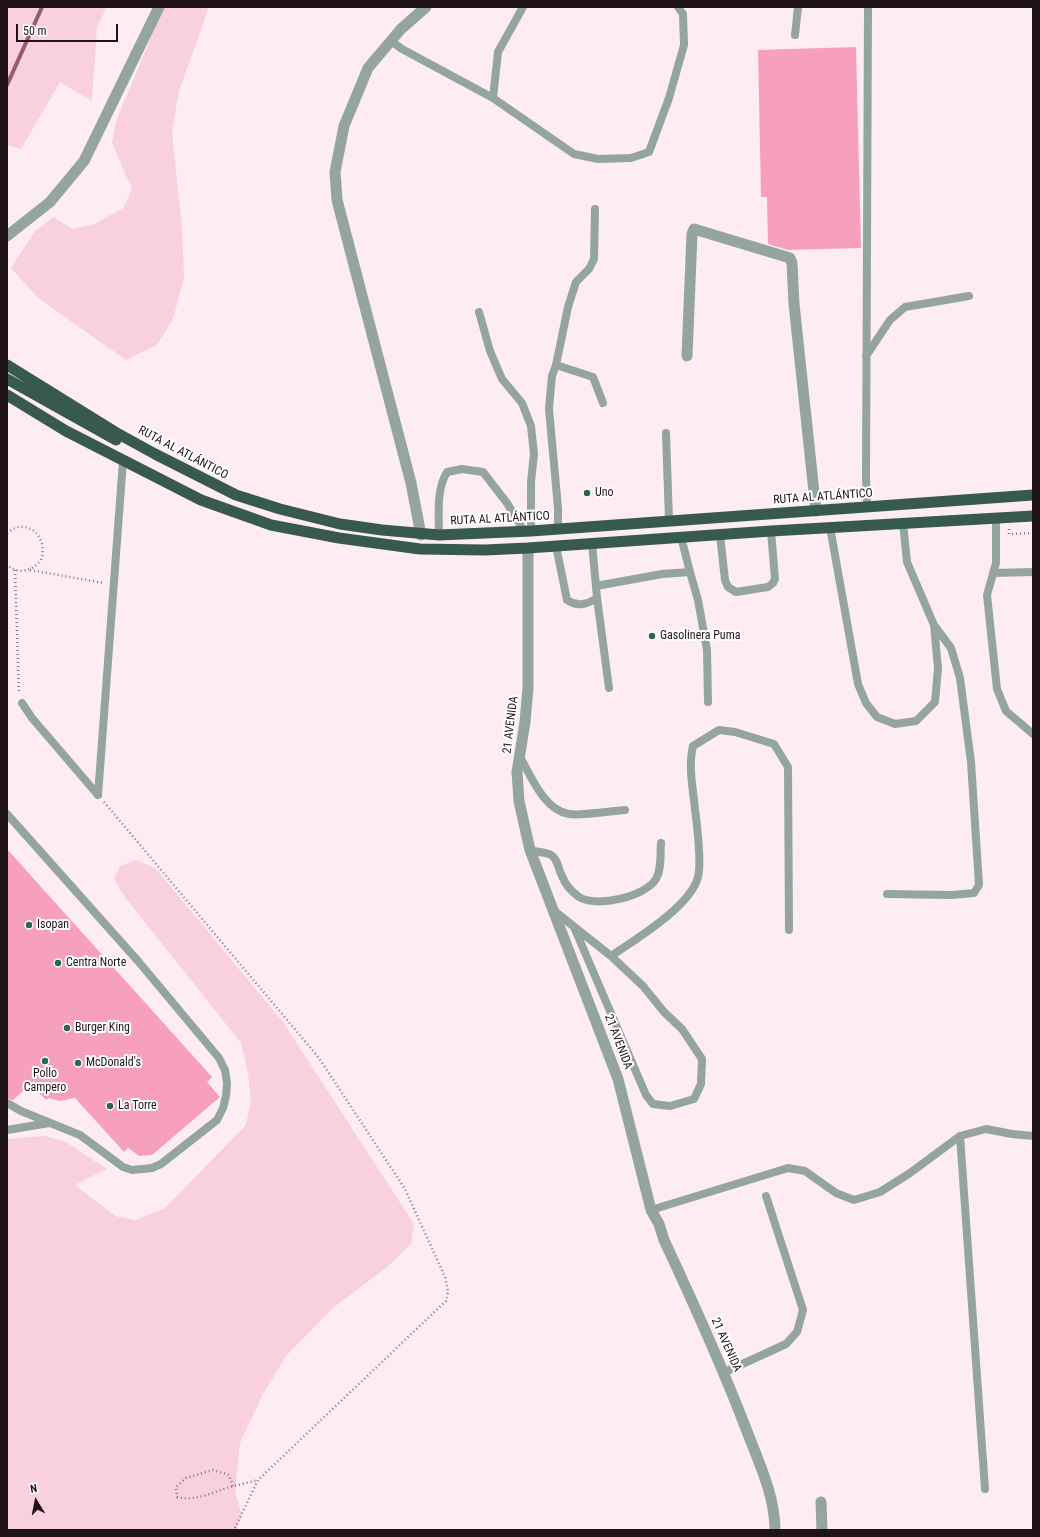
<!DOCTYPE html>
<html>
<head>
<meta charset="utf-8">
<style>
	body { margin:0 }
	#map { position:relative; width:1040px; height:1537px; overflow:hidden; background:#fdedf2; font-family:"Roboto Condensed",sans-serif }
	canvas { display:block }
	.frame { position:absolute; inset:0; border:8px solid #201317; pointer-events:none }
	.north { position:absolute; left:16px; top:1481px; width:40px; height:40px; -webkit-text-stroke:3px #fff; paint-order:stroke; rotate:350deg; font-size:11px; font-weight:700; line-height:16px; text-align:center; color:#201317 }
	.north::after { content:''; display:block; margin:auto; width:14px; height:18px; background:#201317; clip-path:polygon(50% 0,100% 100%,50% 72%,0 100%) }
	.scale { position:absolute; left:16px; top:24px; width:102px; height:18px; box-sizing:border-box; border:2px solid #201317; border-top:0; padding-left:5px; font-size:12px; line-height:14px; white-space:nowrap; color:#201317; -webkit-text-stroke:3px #fff; paint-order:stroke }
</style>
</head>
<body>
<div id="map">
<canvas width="1040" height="1537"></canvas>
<div class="frame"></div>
<div class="north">N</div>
<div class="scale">50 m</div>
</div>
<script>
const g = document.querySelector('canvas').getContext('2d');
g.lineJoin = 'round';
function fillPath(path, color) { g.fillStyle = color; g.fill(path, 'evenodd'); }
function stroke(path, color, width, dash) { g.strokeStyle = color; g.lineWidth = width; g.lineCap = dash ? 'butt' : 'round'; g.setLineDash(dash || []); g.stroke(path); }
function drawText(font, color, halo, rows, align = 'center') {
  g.font = font + ' "Roboto Condensed",sans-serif'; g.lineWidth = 4; g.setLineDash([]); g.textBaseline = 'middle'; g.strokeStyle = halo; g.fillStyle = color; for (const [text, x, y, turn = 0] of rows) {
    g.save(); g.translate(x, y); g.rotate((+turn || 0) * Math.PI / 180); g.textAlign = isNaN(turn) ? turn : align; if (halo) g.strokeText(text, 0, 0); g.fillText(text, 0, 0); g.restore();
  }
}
fillPath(new Path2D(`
	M7,7H107L97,27L92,101L60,82L21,149L7,145Z
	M161,7H209L179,91L172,132L182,227L184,278L173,319L157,345L126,360L38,298L11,268L35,231L54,217L72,229L94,224L123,208L132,189L112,143L116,121L147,47Z
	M136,860L156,869L283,1022L414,1224L411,1244L387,1267L333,1308L286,1356L263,1394L240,1443L235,1492L242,1516L236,1530H7V1139L45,1136L66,1142L107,1169L75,1185L115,1216L135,1220L165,1208L246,1125L251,1101L248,1073L241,1043L124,896L114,879L120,866Z`), '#f9d0dd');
stroke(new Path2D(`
	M7,85L42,7`), '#975a6f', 4);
fillPath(new Path2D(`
	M856,47L861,248L788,250L768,244L767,197H761L758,50Z
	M7,849L212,1077L207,1082L220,1097L152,1155L139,1156L128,1148L124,1152L75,1098L60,1101L49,1098L46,1100L31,1084L13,1100L7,1099Z`), '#f7a0be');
stroke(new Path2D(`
	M1009,529V534L1033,533
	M7,533C27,516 49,537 41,560C32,571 19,575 7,565
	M15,570L19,693
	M30,570L104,583
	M104,802L319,1058L405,1189L445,1277L448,1291L446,1301L258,1480L234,1530
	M233,1486L229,1475L213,1470L186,1478L176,1487L177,1497C197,1502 214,1491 234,1486C242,1484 250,1482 258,1480`), '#87787d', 2.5, [1, 3]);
stroke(new Path2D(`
	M795,35L798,7
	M391,41L402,49L493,98L574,154L598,159L631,158L649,152L669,98L684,45L683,14L678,7
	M493,98L498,52L523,7
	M479,312L490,351L502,379L522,403L531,426L534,454L531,482V531
	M866,356L890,320L905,307L969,296
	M556,365L593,377L603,403
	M666,433L669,521
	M867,507L866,478L868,7
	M996,518V563L987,595L997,689L1006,711L1033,734
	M830,527L858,684L866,703L877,717L895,724L916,721L935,702L938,668L934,625L907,562L903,523
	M558,529V508L549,409L552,376L556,365L568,307L576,282L589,269L594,259L595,209
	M439,535C439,515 436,490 447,472L462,469L483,472L507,503L524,531
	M720,535L725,580L728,587L736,592L768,587L773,583L775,579L771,531
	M556,546L567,600C577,607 586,605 597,598L592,543
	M690,572L698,600L707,650L708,702
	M993,573L1033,572
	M596,586L662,574L690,572L681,537
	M597,598L609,688
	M22,703L32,718L98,795
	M520,757C531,776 544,810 569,814C580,816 612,811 625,810
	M98,795L123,461
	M7,814L138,961L219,1058L225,1070L227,1083L226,1096L223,1108L217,1120L161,1164L152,1168L132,1170L123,1167L80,1135L21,1111L9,1104
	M530,850C536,852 545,852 551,855C558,859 558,869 562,876C565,884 572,892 579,897C596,908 645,897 656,879C662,868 660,855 661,843
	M887,894L952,895L974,893L979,885L971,762L960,678L951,648L934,625
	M553,910L611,956L643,986L664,1012L682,1029L702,1059L701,1084L694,1099L670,1106L653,1104L646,1095L574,927
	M611,956C636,939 691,906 698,877C702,861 697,826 695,809C693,788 688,767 693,746L719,730L735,732L774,744L788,767L789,930
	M7,1130L49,1123
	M960,1136L985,1489
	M651,1210L788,1168L805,1171L836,1193L854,1200L880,1192L910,1173L960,1136L986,1129L1012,1134L1033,1136
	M725,1372L786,1344L797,1332L803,1310L766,1196`), '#94a49e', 8);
stroke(new Path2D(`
	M7,236L50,202L84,161L159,7
	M687,356L692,234L694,229L790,258L792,263L794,304L816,511
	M421,535L411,483L337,200L335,172L344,126L368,68L401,29L426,7
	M528,548V688L525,722L517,772L519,801L530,850L618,1079L651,1210L659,1224L664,1240C694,1304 723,1368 748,1434C760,1465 775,1497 775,1530
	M821,1502L822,1530`), '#94a49e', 11);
stroke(new Path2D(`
	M7,365L115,432L155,454L236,495L280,509L340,524L382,530L439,535L531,531L1033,495
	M7,379L116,440
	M7,395L66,431L201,500L271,525L339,538L420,549L485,550L528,548L771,531L1033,516`), '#38594d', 11);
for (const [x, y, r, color] of [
	[587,493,4,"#296754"],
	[652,636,4,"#296754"],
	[29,925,4,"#296754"],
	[58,963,4,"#296754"],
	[67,1028,4,"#296754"],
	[45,1061,4,"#296754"],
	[78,1063,4,"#296754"],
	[110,1106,4,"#296754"]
]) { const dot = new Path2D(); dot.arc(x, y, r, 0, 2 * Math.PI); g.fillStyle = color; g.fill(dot); stroke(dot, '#fff', 1.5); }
drawText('12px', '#201317', '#fff', [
	["RUTA AL ATLÁNTICO",183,453,28],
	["RUTA AL ATLÁNTICO",823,497,-4],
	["RUTA AL ATLÁNTICO",500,519,-3],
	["21 AVENIDA",511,725,-83],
	["21 AVENIDA",618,1042,69],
	["21 AVENIDA",726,1345,66]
]);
drawText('12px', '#201317', '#fff', [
	["Uno",595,493],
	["Gasolinera Puma",660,636],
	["Isopan",37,925],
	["Centra Norte",66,963],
	["Burger King",75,1028],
	["McDonald's",86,1063],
	["Pollo",45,1074,"center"],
	["Campero",45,1088,"center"],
	["La Torre",118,1106]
], 'left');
</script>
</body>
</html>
